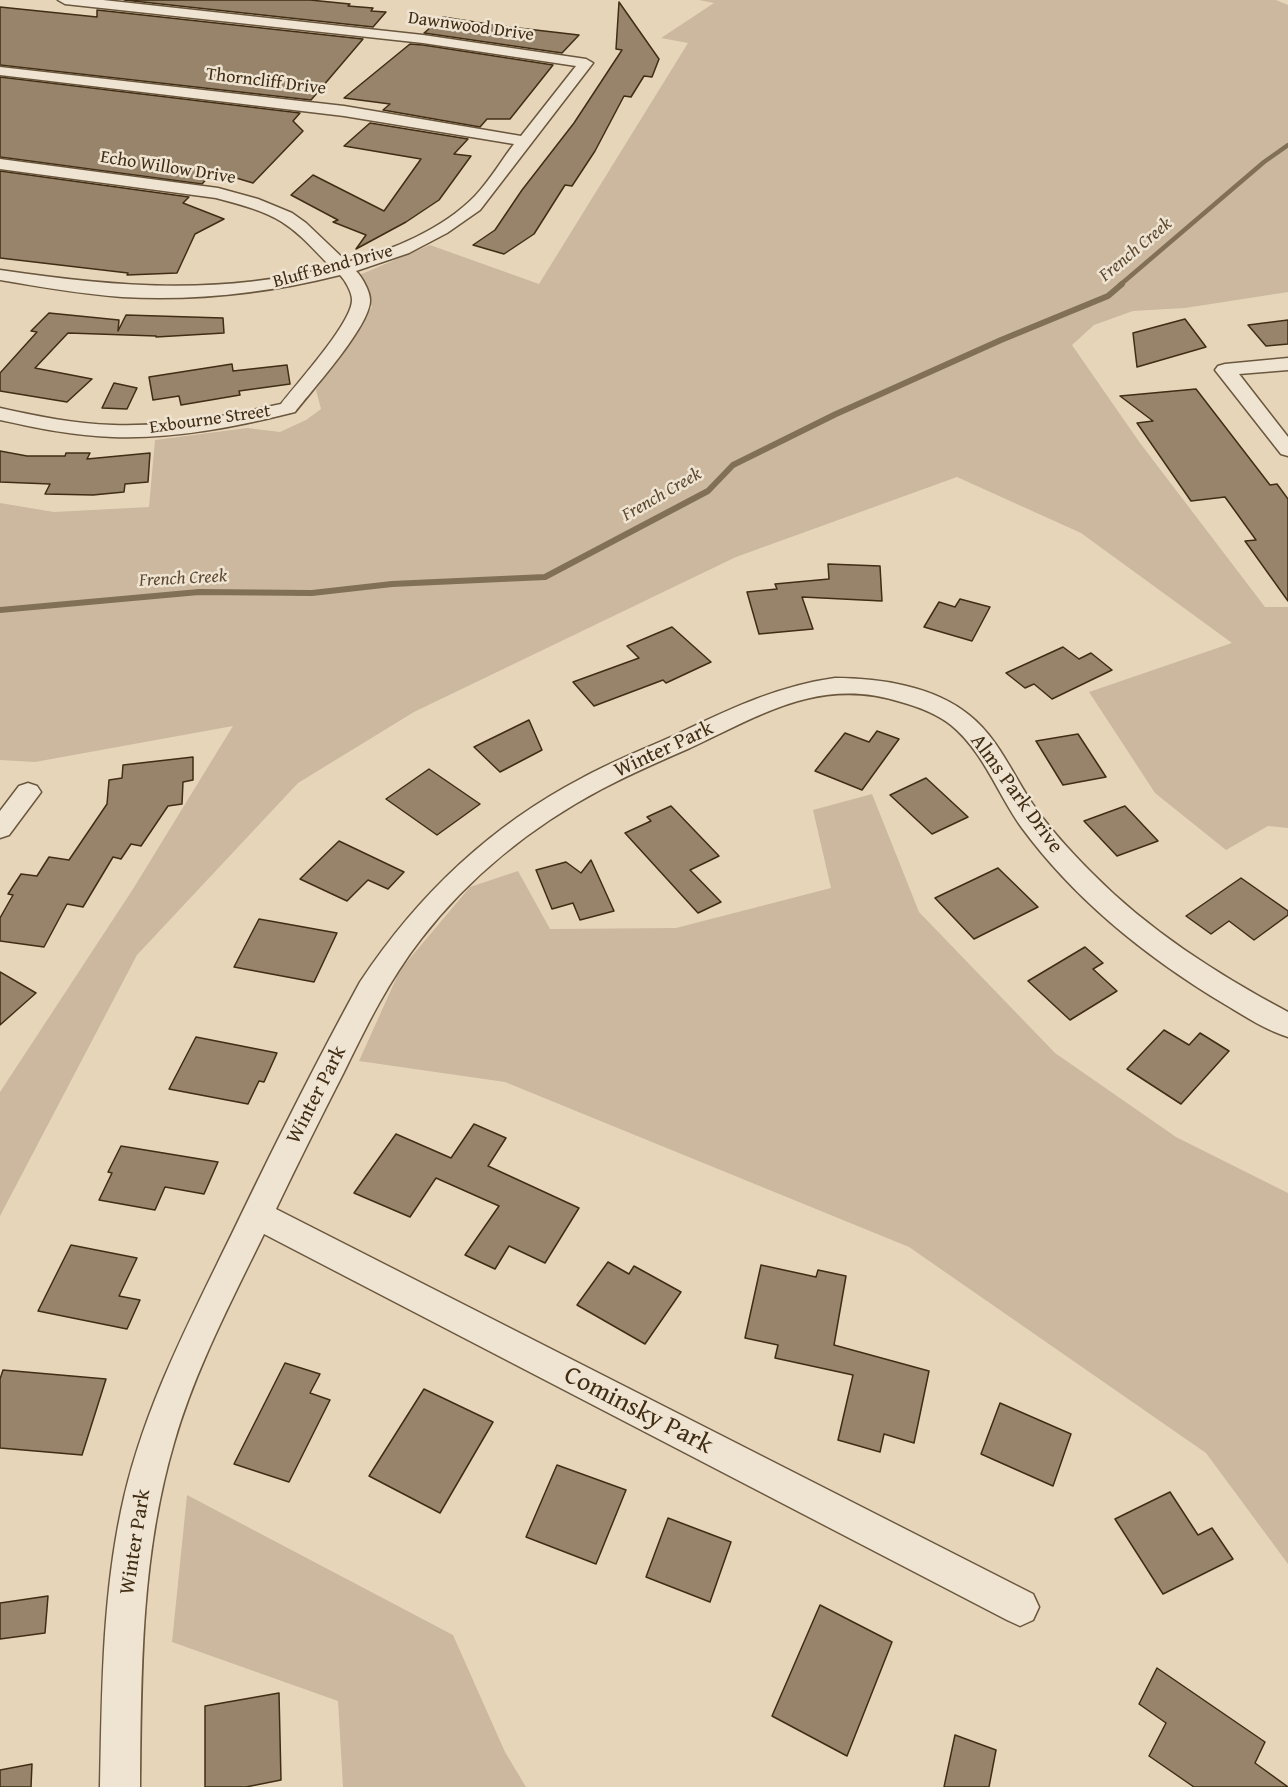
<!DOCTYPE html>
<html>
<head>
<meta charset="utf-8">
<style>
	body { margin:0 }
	canvas { display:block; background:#e7d5ba }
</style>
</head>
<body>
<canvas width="1288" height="1787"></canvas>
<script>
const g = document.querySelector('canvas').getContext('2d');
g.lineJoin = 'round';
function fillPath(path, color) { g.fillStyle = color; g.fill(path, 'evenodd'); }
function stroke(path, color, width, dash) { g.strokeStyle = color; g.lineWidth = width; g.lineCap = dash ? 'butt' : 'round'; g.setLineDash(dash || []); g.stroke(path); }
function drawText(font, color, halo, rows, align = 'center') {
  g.font = font + ' "Gentium Book Plus",serif'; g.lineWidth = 5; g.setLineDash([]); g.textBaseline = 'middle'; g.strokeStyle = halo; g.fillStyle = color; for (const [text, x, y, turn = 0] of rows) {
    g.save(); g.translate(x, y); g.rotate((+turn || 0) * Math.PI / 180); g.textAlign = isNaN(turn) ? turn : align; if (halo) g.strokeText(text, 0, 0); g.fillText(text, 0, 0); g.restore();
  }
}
fillPath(new Path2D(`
	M699,0H1276L1288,5V292L1185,308L1133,311L1094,325L1072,345L1140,443L1265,607H1288V828L1268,826L1226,850L1155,793L1089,692L1232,643L1081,533L957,477L736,557L414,712L298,783L137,955L0,1216V1092L133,889L233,726L35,762L0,760V503L54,512L149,507L155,440L247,428L280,432L306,420L321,409L316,390L372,307L357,276L430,245L539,284L688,43L661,38L714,3Z
	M872,794L919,912L1055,1053L1176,1137L1288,1193V1564L1206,1453L909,1247L505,1082L359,1061L400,970L470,887L518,871L550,929L676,928L831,888L813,810Z
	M187,1495L453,1635L505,1752L526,1787H343L338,1701L172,1642Z`), '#cbb89e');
stroke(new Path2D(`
	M1120,285L1264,162L1288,145`), '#827056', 4.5);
stroke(new Path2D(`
	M0,610L199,592L312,593L392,584L545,577L708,491L733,465L836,414L1001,340L1108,296L1122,284`), '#827056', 6);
const building = new Path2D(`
	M124,0H310L350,4L348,6L373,8L371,11L386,12L373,27Z
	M619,2L659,59L652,77L644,76L631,97L624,96L595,151L572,186L565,185L534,234L504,254L473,245L495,230L522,190L574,123L622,50L616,49Z
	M0,7L97,17V10L363,39L311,100L0,65Z
	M443,17L501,26L579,35L562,53L424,33Z
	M410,44L423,45L553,65L510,119H487L480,127L383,110L390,104L344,98Z
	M0,77L300,113L293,121L303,131L253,183L233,177L210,175L202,184L0,157Z
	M370,123L468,139L454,154L471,156L439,200L406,222L356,249L366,235L333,222L338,220L291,195L313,175L384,211L421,159L344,146Z
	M0,171L189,197L183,203L224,219L195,234L177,273L127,275L128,273L0,258Z
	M49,313L119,320L118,331L126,315L223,318L224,333L156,337V336L68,333L35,368L92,379L67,402L0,391V373L37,332L31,331Z
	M1185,319L1206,347L1137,367L1133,333Z
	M1288,320V344L1266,346L1248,325Z
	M232,364L233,371L287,365L290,384L239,391L240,395L181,405L179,396L153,400L149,377Z
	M114,383L137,388L127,409L102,408Z
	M1196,389L1270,485L1277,484L1288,499V601L1245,541L1256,540L1225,497L1191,501L1137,423L1153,421L1120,396Z
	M0,451L27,456H65L66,453H90L87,459L150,453L148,482L125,484L124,492L93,495L45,494L50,484L0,482Z
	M828,564L880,566L882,601L802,597L813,629L759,634L747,592L777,589L775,584L829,579Z
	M960,599L990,607L972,641L924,627L939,602L955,607Z
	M672,627L711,662L666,683L663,680L594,706L573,682L639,658L627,646Z
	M1063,647L1079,659L1091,653L1112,670L1052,699L1034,684L1025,688L1006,673Z
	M529,720L542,750L500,772L474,747Z
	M877,731L899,739L862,790L815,771L845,733L869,742Z
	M1078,734L1106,777L1063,785L1036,741Z
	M193,757V780L183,782L182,804L168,806L141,846L131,844L121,859L113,857L83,907L67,904L44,947L0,941V918L13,895L8,894L21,874L37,876L49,857L69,860L107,804L109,780L122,778L123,765Z
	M429,769L480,804L437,835L386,799Z
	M926,778L968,817L932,834L890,795Z
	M671,806L719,856L690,870L721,902L698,913L625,833L651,821L647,817Z
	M1125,806L1158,841L1117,856L1084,821Z
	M339,841L404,872L388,889L368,880L347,901L300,879Z
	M591,860L614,911L580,920L573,903L552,909L536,870L566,862L581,873Z
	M998,868L1038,907L974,939L935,898Z
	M1241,878L1288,911V915L1254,940L1229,921L1211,934L1186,916Z
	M259,919L337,933L314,982L234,967Z
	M1085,947L1103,963L1093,969L1117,991L1070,1020L1028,981Z
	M0,972L36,993L0,1025Z
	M1164,1030L1189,1045L1200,1033L1229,1051L1181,1104L1127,1069Z
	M196,1037L277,1053L264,1082L259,1081L248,1104L169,1089Z
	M474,1124L506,1138L488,1166L579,1208L545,1263L509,1246L495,1269L465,1255L499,1206L436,1178L410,1217L354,1193L396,1134L451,1158Z
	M121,1146L218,1162L204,1194L165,1187L155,1210L99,1200L112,1173L108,1172Z
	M71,1245L137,1258L119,1296L140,1300L127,1329L38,1311Z
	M608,1262L629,1274L634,1266L681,1292L645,1344L577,1305Z
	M761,1265L816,1277L818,1270L846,1276L834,1345L929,1371L914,1443L884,1434L880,1452L838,1440L853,1375L775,1358L778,1345L745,1338Z
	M285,1363L320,1374L310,1393L330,1400L289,1482L234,1464Z
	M3,1370L106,1379L82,1455L0,1448V1379Z
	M424,1389L493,1422L440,1513L369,1476Z
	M1000,1403L1071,1434L1053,1486L981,1454Z
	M557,1465L626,1490L596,1564L526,1537Z
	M1170,1492L1198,1535L1212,1528L1233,1559L1163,1594L1115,1519Z
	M668,1518L731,1542L710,1602L646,1577Z
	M48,1596L45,1633L0,1639V1603Z
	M820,1605L892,1642L847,1756L772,1716Z
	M1157,1668L1265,1742L1255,1763L1288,1787H1194L1149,1756L1166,1723L1139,1704Z
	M279,1693L281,1780L246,1787H205V1706Z
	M955,1735L996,1750L989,1787H944Z
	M32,1764L31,1787H0V1770Z`);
fillPath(building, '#97846a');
stroke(building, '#402d14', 1.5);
const street = new Path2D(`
	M58,0H103L423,35L586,59L593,63L480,210L447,233L409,253L356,271C362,277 370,291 370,300C371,325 312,390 295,412C236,427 175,439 113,437C75,436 37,428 0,420V408C37,416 75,424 113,425C170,427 226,416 281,404C297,383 352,323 352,300C352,292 345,280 340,275C269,293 195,301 122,297C81,294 41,287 0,280V270C115,287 217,296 331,267C315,251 301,234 282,222C263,210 238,204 216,198L0,169V159L218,188L258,199L292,213L306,223L347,262C391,251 443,229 475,196C490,180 501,161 514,144L344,116L0,75V67L344,106L521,136L576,66L423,43L65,4Z
	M1288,358V370L1239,374L1288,437V456L1281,454L1215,370L1218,366L1225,364Z
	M835,678C879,678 934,686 969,715C998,738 1012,773 1032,803C1049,828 1070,851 1092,873C1148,930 1217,974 1288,1012V1037C1266,1030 1246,1017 1226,1005C1149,959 1076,901 1022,828C998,795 984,752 951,725C937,714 919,707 901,702C820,676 761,715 690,748C660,761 630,774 602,789C532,826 469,877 421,939C389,980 367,1025 344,1072C321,1117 298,1163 276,1209L1033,1594L1039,1607L1033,1620L1020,1626L1007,1620L264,1234C231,1302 195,1370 174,1443C141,1555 141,1671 140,1787H100C102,1695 102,1602 121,1511C143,1405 194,1313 240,1217C278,1138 318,1059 360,982C417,896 490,826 582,778C611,762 642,750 673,736C726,711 776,686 835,678Z
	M28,783L37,786L41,792L9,835L0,838V811L19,786Z`);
stroke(street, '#6a573e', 3);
fillPath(street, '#efe4d2');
drawText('18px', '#402d14', '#efe4d2', [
	["Dawnwood Drive",471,27,8],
	["Thorncliff Drive",266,82,7],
	["Echo Willow Drive",168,168,9],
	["Bluff Bend Drive",333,267,-15],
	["Exbourne Street",210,420,-8]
]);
drawText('italic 18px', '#5c4930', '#efe4d2', [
	["French Creek",1136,250,-40],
	["French Creek",662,495,-30],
	["French Creek",183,579,-3]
]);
drawText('21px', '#402d14', '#efe4d2', [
	["Winter Park",664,750,-25],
	["Alms Park Drive",1016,794,54],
	["Winter Park",317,1095,-63],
	["Winter Park",136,1542,-81]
]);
drawText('26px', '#402d14', '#efe4d2', [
	["Cominsky Park",638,1411,27]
]);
</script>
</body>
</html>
